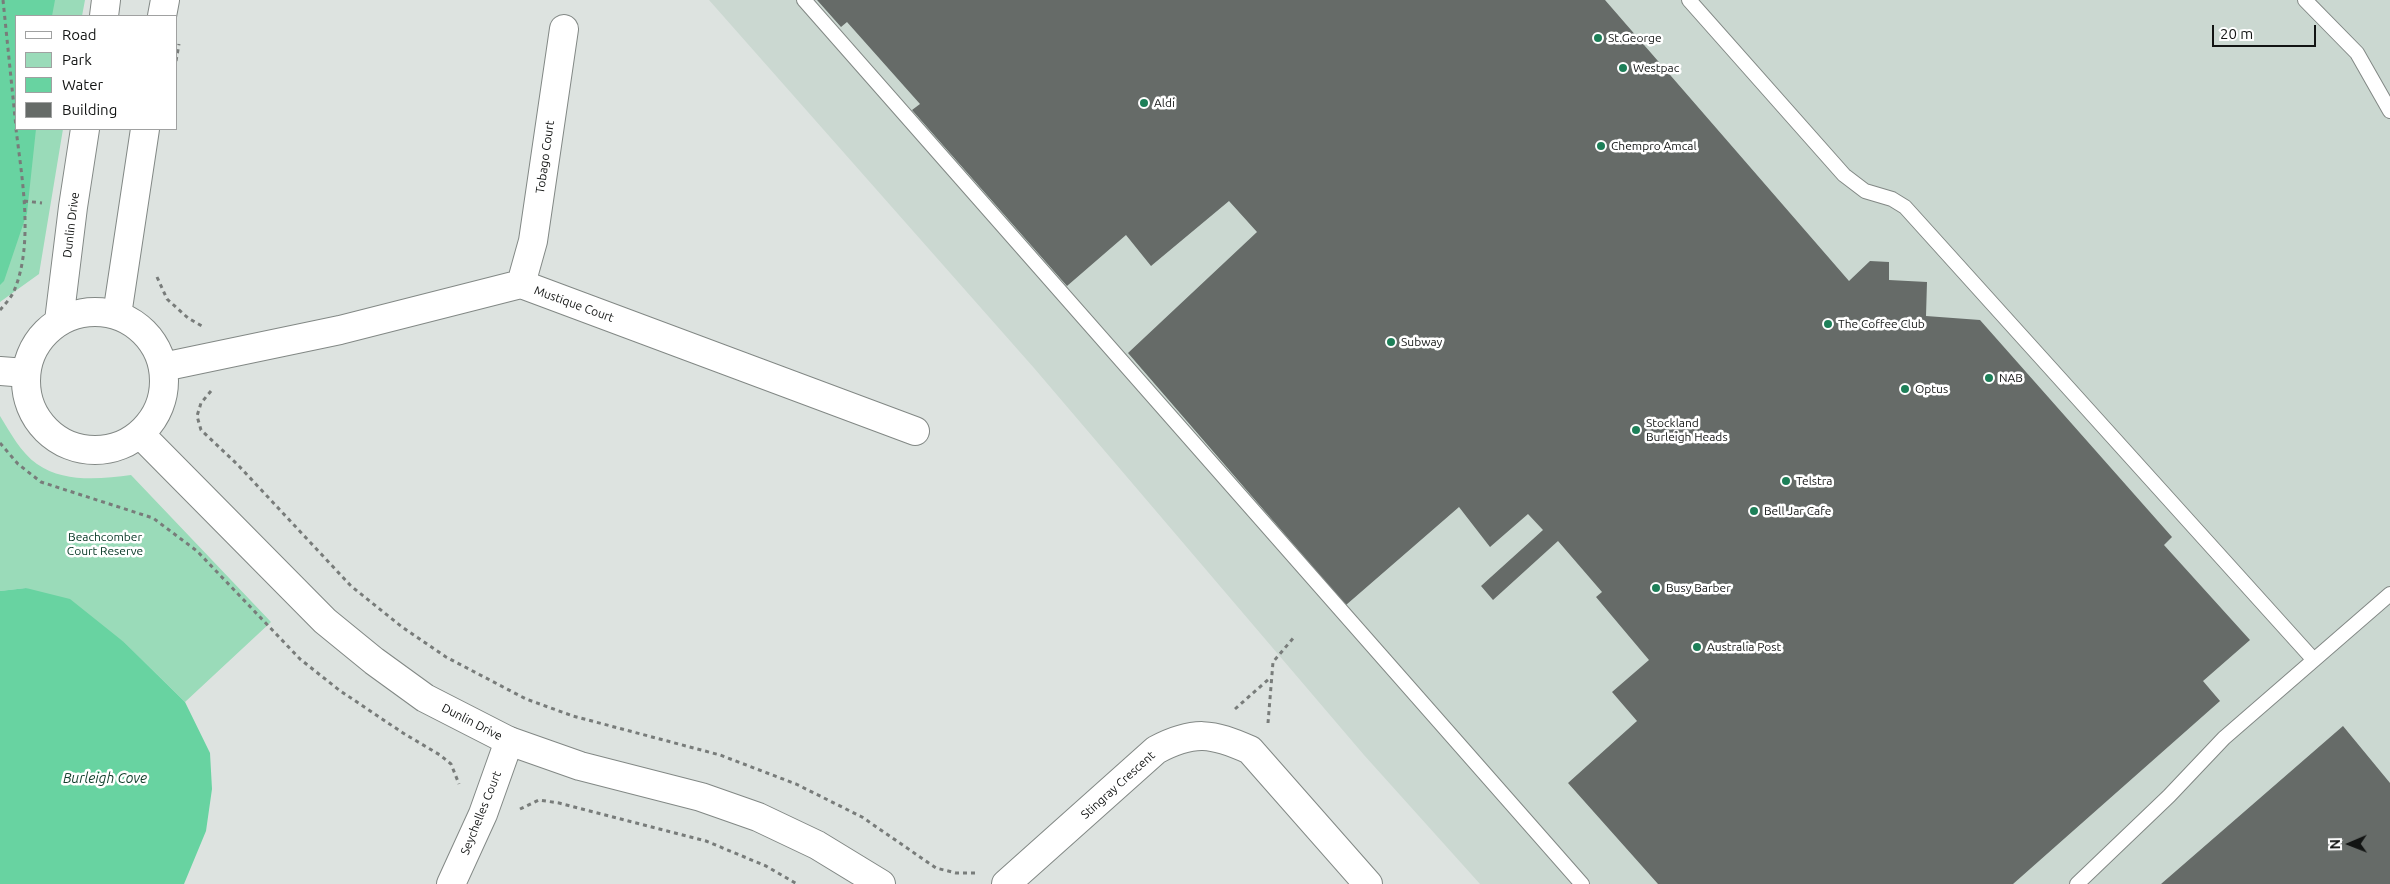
<!DOCTYPE html>
<html>
<head>
<meta charset="utf-8">
<style>
	body { margin:0 }
	#map { position:relative; width:2390px; height:884px; overflow:hidden; background:#dde3e0; font-family:Ubuntu,sans-serif }
	canvas { display:block }
	.legend { position:absolute; left:15px; top:15px; width:162px; height:115px; box-sizing:border-box; background:#fff; border:1px solid #a0a1a1; margin:0; padding:6px 9px; list-style:none; font-size:15px; color:#121413 }
	.legend li { display:flex; align-items:center; gap:10px; height:25px }
	.legend b { width:25px; border:1px solid #a0a1a1 }
	.north { position:absolute; left:2325px; top:819px; width:50px; height:50px; -webkit-text-stroke:4px #fff; paint-order:stroke; rotate:269deg; font-size:14px; font-weight:700; line-height:20px; text-align:center; color:#121413 }
	.north::after { content:''; display:block; margin:auto; width:18px; height:22px; background:#121413; clip-path:polygon(50% 0,100% 100%,50% 72%,0 100%) }
	.scale { position:absolute; left:2212px; top:25px; width:104px; height:22px; box-sizing:border-box; border:2px solid #121413; border-top:0; padding-left:6px; font-size:15px; line-height:18px; white-space:nowrap; color:#121413; -webkit-text-stroke:4px #fff; paint-order:stroke }
</style>
</head>
<body>
<div id="map">
<canvas width="2390" height="884"></canvas>
<ul class="legend">
<li><b style="height:6px;background:#fff"></b>Road</li>
<li><b style="height:14px;background:#9adbb9"></b>Park</li>
<li><b style="height:14px;background:#68d3a1"></b>Water</li>
<li><b style="height:14px;background:#666b68"></b>Building</li>
</ul>
<div class="north">N</div>
<div class="scale">20 m</div>
</div>
<script>
const g = document.querySelector('canvas').getContext('2d');
g.lineJoin = 'round';
function fillPath(path, color) { g.fillStyle = color; g.fill(path, 'evenodd'); }
function stroke(path, color, width, dash) { g.strokeStyle = color; g.lineWidth = width; g.lineCap = dash ? 'butt' : 'round'; g.setLineDash(dash || []); g.stroke(path); }
function drawText(font, color, halo, rows, align = 'center') {
  g.font = font + ' Ubuntu,sans-serif'; g.lineWidth = 5; g.setLineDash([]); g.textBaseline = 'middle'; g.strokeStyle = halo; g.fillStyle = color; for (const [text, x, y, turn = 0] of rows) {
    g.save(); g.translate(x, y); g.rotate((+turn || 0) * Math.PI / 180); g.textAlign = isNaN(turn) ? turn : align; if (halo) g.strokeText(text, 0, 0); g.fillText(text, 0, 0); g.restore();
  }
}
fillPath(new Path2D(`
	M709,0H2390V884H1480L1364,755L1034,368Z`), '#cbd8d1');
fillPath(new Path2D(`
	M0,0H85L82,16H16V129H63L39,274L0,302Z
	M0,416C10,432 21,453 37,464C64,483 101,479 131,475L271,622L185,702L125,643L26,588L0,591Z`), '#9adbb9');
fillPath(new Path2D(`
	M0,0H55L52,16H16V129H36L27,213L4,281L0,285Z
	M26,588L70,599L125,643L185,702L210,753L212,789L206,831L184,884H0V591Z`), '#68d3a1');
fillPath(new Path2D(`
	M817,0H1605L1849,281L1870,261L1889,262V280L1927,282L1926,316L1980,320L2172,537L2164,545L2250,640L2203,681L2220,701L2013,884H1658L1568,783L1637,721L1612,692L1649,660L1596,597L1602,592L1558,541L1493,600L1481,586L1543,530L1528,514L1490,547L1459,507L1346,605L1128,353L1257,232L1229,201L1151,266L1126,235L1067,286L912,110L920,104L847,22L841,27Z
	M2343,726L2390,783V884H2161Z`), '#666b68');
const lane = new Path2D(`
	M804,0L1582,884
	M1689,0L1844,175L1865,191L1892,199L1905,207L2313,659
	M2305,0L2357,53L2390,111
	M2077,884L2169,796L2224,738L2390,594`);
const street = new Path2D(`
	M521,284L533,241L564,29
	M163,367L340,330L521,284L915,431
	M0,371L26,373
	M451,884L483,814L509,741
	M1006,884L1156,750C1194,730 1212,733 1250,750L1368,884`);
const secondary = new Path2D(`
	M104,16L106,0
	M162,16L165,0
	M26 381a69 69 0 1 1 138 0a69 69 0 1 1-138 0Z
	M117,315L145,129
	M59,321L73,207L85,129
	M140,434L325,621L374,661L425,698L509,741L580,766L701,797L758,817L817,845L881,884`);
stroke(lane, '#828885', 16);
stroke(street, '#828885', 30);
stroke(secondary, '#828885', 30);
stroke(new Path2D(`
	M3,0L16,127
	M176,61L179,44
	M24,201L42,203
	M157,277L167,299L188,318L202,326
	M0,310C5,304 11,298 14,291C34,244 22,179 16,129
	M211,391L201,403L197,416L201,430L238,465L351,586L402,627L446,657L526,699L573,716L720,755L796,784L862,817L936,868L956,873H977
	M0,443L18,464L41,482L153,518L197,551L300,659L339,690L403,733L440,755L451,764L459,784
	M1235,709L1270,678
	M1268,723L1273,662L1295,636
	M520,809L539,800L559,803L706,841L766,866L797,884`), '#787c7a', 3, [4, 4]);
stroke(lane, '#fff', 14);
stroke(street, '#fff', 28);
stroke(secondary, '#fff', 28);
for (const [x, y, r, color] of [
	[1598,38,5,"#1d7f58"],
	[1623,68,5,"#1d7f58"],
	[1144,103,5,"#1d7f58"],
	[1601,146,5,"#1d7f58"],
	[1828,324,5,"#1d7f58"],
	[1391,342,5,"#1d7f58"],
	[1989,378,5,"#1d7f58"],
	[1905,389,5,"#1d7f58"],
	[1636,430,5,"#1d7f58"],
	[1786,481,5,"#1d7f58"],
	[1754,511,5,"#1d7f58"],
	[1656,588,5,"#1d7f58"],
	[1697,647,5,"#1d7f58"]
]) { const dot = new Path2D(); dot.arc(x, y, r, 0, 2 * Math.PI); g.fillStyle = color; g.fill(dot); stroke(dot, '#fff', 2); }
drawText('12px', '#121413', '#fff', [
	["St.George",1608,38],
	["Westpac",1633,68],
	["Aldi",1154,103],
	["Chempro Amcal",1611,146],
	["The Coffee Club",1838,324],
	["Subway",1401,342],
	["NAB",1999,378],
	["Optus",1915,389],
	["Stockland",1646,423],
	["Burleigh Heads",1646,437],
	["Telstra",1796,481],
	["Bell Jar Cafe",1764,511],
	["Busy Barber",1666,588],
	["Australia Post",1707,647]
], 'left');
drawText('12px', '#121413', '#fff', [
	["Tobago Court",545,157,-82],
	["Dunlin Drive",71,225,-83],
	["Mustique Court",574,304,20],
	["Dunlin Drive",472,722,27],
	["Stingray Crescent",1118,785,-42],
	["Seychelles Court",481,813,-68]
]);
drawText('12px', '#033421', '#fff', [
	["Beachcomber",105,537],
	["Court Reserve",105,551]
]);
drawText('italic 14px', '#113f2b', '#fff', [
	["Burleigh Cove",105,778]
]);
</script>
</body>
</html>
